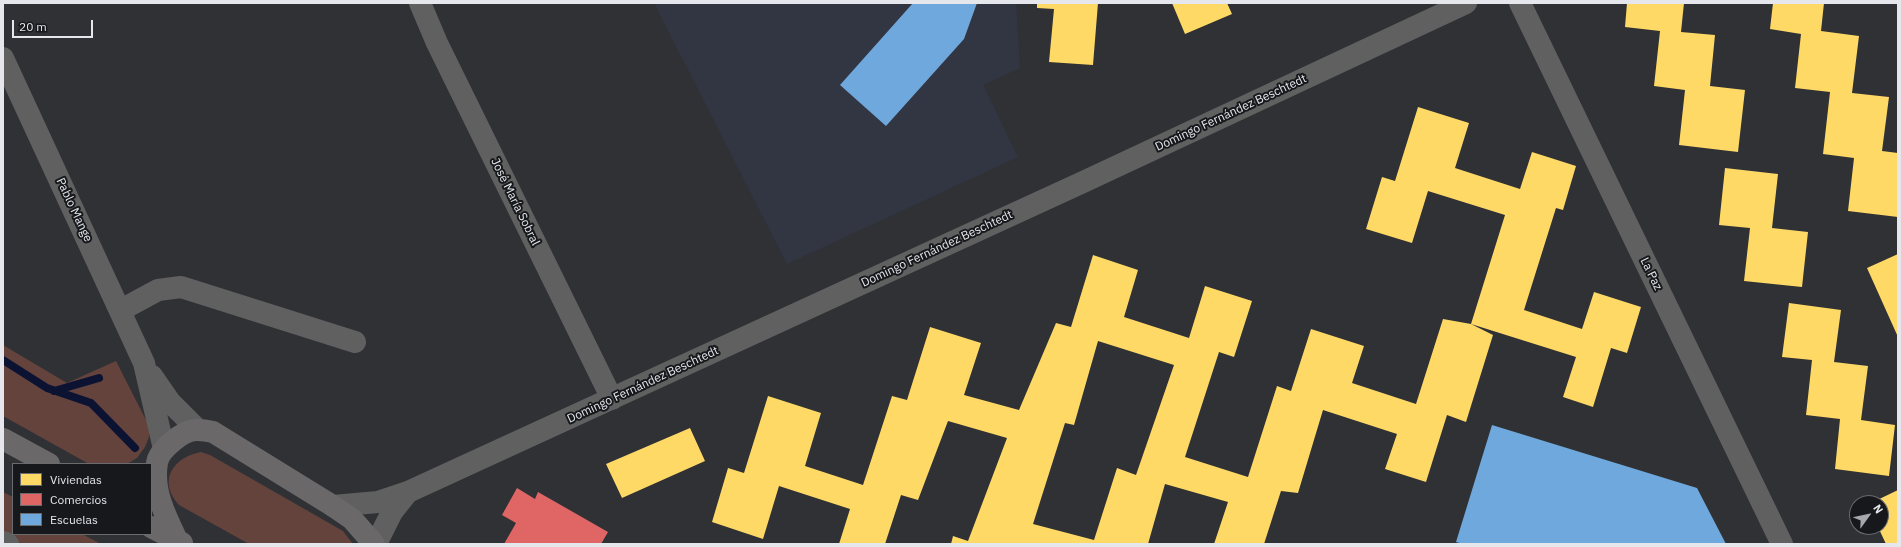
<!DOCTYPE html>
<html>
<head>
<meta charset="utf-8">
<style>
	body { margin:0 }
	#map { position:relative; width:1901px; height:547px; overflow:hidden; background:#2f3135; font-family:"IBM Plex Sans",sans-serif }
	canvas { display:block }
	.frame { position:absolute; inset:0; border:4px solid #e5e7ec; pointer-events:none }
	.legend { position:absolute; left:12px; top:463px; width:140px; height:72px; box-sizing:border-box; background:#16181b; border:1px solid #696b6f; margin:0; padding:5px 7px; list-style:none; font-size:12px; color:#e5e7ec }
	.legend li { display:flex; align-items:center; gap:8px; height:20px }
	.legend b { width:20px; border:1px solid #696b6f }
	.north { position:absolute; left:1849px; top:495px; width:40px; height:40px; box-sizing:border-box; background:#16181b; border:1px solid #696b6f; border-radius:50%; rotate:57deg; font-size:11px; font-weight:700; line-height:16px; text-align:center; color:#e5e7ec }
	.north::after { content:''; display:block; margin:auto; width:14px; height:18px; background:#a5a7ac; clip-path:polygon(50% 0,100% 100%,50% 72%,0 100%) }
	.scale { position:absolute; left:12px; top:20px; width:81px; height:18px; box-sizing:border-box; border:2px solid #e5e7ec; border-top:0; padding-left:5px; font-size:12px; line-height:14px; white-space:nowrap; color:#e5e7ec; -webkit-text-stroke:3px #16181b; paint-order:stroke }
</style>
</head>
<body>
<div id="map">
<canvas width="1901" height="547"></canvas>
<div class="frame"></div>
<ul class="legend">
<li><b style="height:11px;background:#ffd966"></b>Viviendas</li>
<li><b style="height:11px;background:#e06666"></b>Comercios</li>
<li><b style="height:11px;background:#6fa8dc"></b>Escuelas</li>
</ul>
<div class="north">N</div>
<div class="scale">20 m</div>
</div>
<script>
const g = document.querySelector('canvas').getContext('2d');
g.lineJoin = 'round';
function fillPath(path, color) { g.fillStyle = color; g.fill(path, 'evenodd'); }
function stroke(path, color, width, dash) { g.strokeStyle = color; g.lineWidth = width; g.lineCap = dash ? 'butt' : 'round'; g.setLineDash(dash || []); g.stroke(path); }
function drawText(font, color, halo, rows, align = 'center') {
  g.font = font + ' "IBM Plex Sans",sans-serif'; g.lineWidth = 4; g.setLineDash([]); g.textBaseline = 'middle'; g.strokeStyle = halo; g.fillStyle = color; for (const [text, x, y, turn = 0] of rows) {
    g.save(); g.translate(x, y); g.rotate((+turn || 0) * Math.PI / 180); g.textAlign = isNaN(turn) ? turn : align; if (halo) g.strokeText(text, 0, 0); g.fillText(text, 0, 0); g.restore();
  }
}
fillPath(new Path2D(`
	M654,3H1016L1020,68L983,85L1018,157L787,264Z`), '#323643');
fillPath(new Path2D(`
	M3,345L67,383L116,361L149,426V437L145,447L137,458L127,464H89L3,416Z
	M201,452L210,455L343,531L353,544H249L179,505C157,481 173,457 201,452Z
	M3,492L13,497V534H82L101,544H3Z`), '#64433d');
fillPath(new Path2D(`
	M1037,3H1098L1093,65L1049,62L1054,9L1037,8Z
	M1172,3H1227L1232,14L1185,34Z
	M1627,3H1684L1681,32L1715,35L1710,86L1745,90L1738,152L1679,145L1685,90L1654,86L1660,31L1625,27Z
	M1773,3H1824L1821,31L1859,36L1852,93L1889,97L1882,151L1898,153V217L1848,211L1854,158L1823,154L1830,92L1795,88L1801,34L1770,29Z
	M1418,107L1469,123L1455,168L1520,189L1532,152L1576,166L1563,210L1556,208L1524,310L1582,329L1594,292L1641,307L1627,353L1611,348L1593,407L1563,397L1576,357L1471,324L1505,215L1428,191L1412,243L1366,229L1382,177L1395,181Z
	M1725,168L1778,174L1772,228L1808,232L1802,287L1744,281L1750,228L1719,225Z
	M1898,254V337L1867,268Z
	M1093,255L1138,270L1124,317L1189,338L1205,286L1252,301L1234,357L1219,352L1185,457L1248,477L1277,386L1291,391L1311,329L1364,346L1352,383L1416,404L1443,319L1471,324L1493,335L1466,422L1447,415L1426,482L1385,469L1397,434L1323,410L1298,493L1281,491L1264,544H1214L1228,502L1165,484L1148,544H951L953,536L968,541L1007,438L948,421L918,500L901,495L885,544H839L850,509L779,486L763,539L712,522L728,468L744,473L768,396L821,413L805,466L863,485L892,396L907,400L930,327L981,343L964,395L1019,410L1056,323L1071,327ZM1098,341L1174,365L1136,475L1117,468L1094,540L1033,524L1065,423L1074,425Z
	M1789,303L1841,310L1834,362L1868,366L1861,420L1895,425L1889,476L1835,469L1840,419L1806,415L1812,360L1782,357Z
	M690,428L705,461L622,498L606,464Z
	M1898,490V544H1886L1878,527H1881V503H1871Z`), '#ffd966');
fillPath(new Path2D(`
	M517,488L535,499L538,492L608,532L601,544H504L516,523L502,515Z`), '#e06666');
fillPath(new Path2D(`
	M913,3H977L964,39L886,126L840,85Z
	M1492,425L1697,488L1726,544H1463L1456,542Z`), '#6fa8dc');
stroke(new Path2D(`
	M3,360L47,388L91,403L135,448
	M54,391L99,378`), '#0c1332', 8);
stroke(new Path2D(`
	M420,3L437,43L612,399
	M1520,3L1782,544
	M121,310L158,290L181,287L355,342
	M3,542L8,544`), '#616060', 22);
stroke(new Path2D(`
	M3,58L144,363L164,449
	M152,376L170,402L197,429
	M333,506L378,502L408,492L1081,183L1466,3
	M376,544L392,512L408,492`), '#616060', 22);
stroke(new Path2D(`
	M3,439L49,464
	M151,527L182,543
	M178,542C166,517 152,491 157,463C158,454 167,446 173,441C188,429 195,428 213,432L333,506L352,519L374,544`), '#6a6869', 22);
drawText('12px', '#e5e7ec', '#16181b', [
	["Domingo Fernández Beschtedt",1231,113,-25],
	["José María Sobral",515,202,64],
	["Pablo Mange",74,210,65],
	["Domingo Fernández Beschtedt",937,249,-25],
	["La Paz",1651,274,64],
	["Domingo Fernández Beschtedt",643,385,-25]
]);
</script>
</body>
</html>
